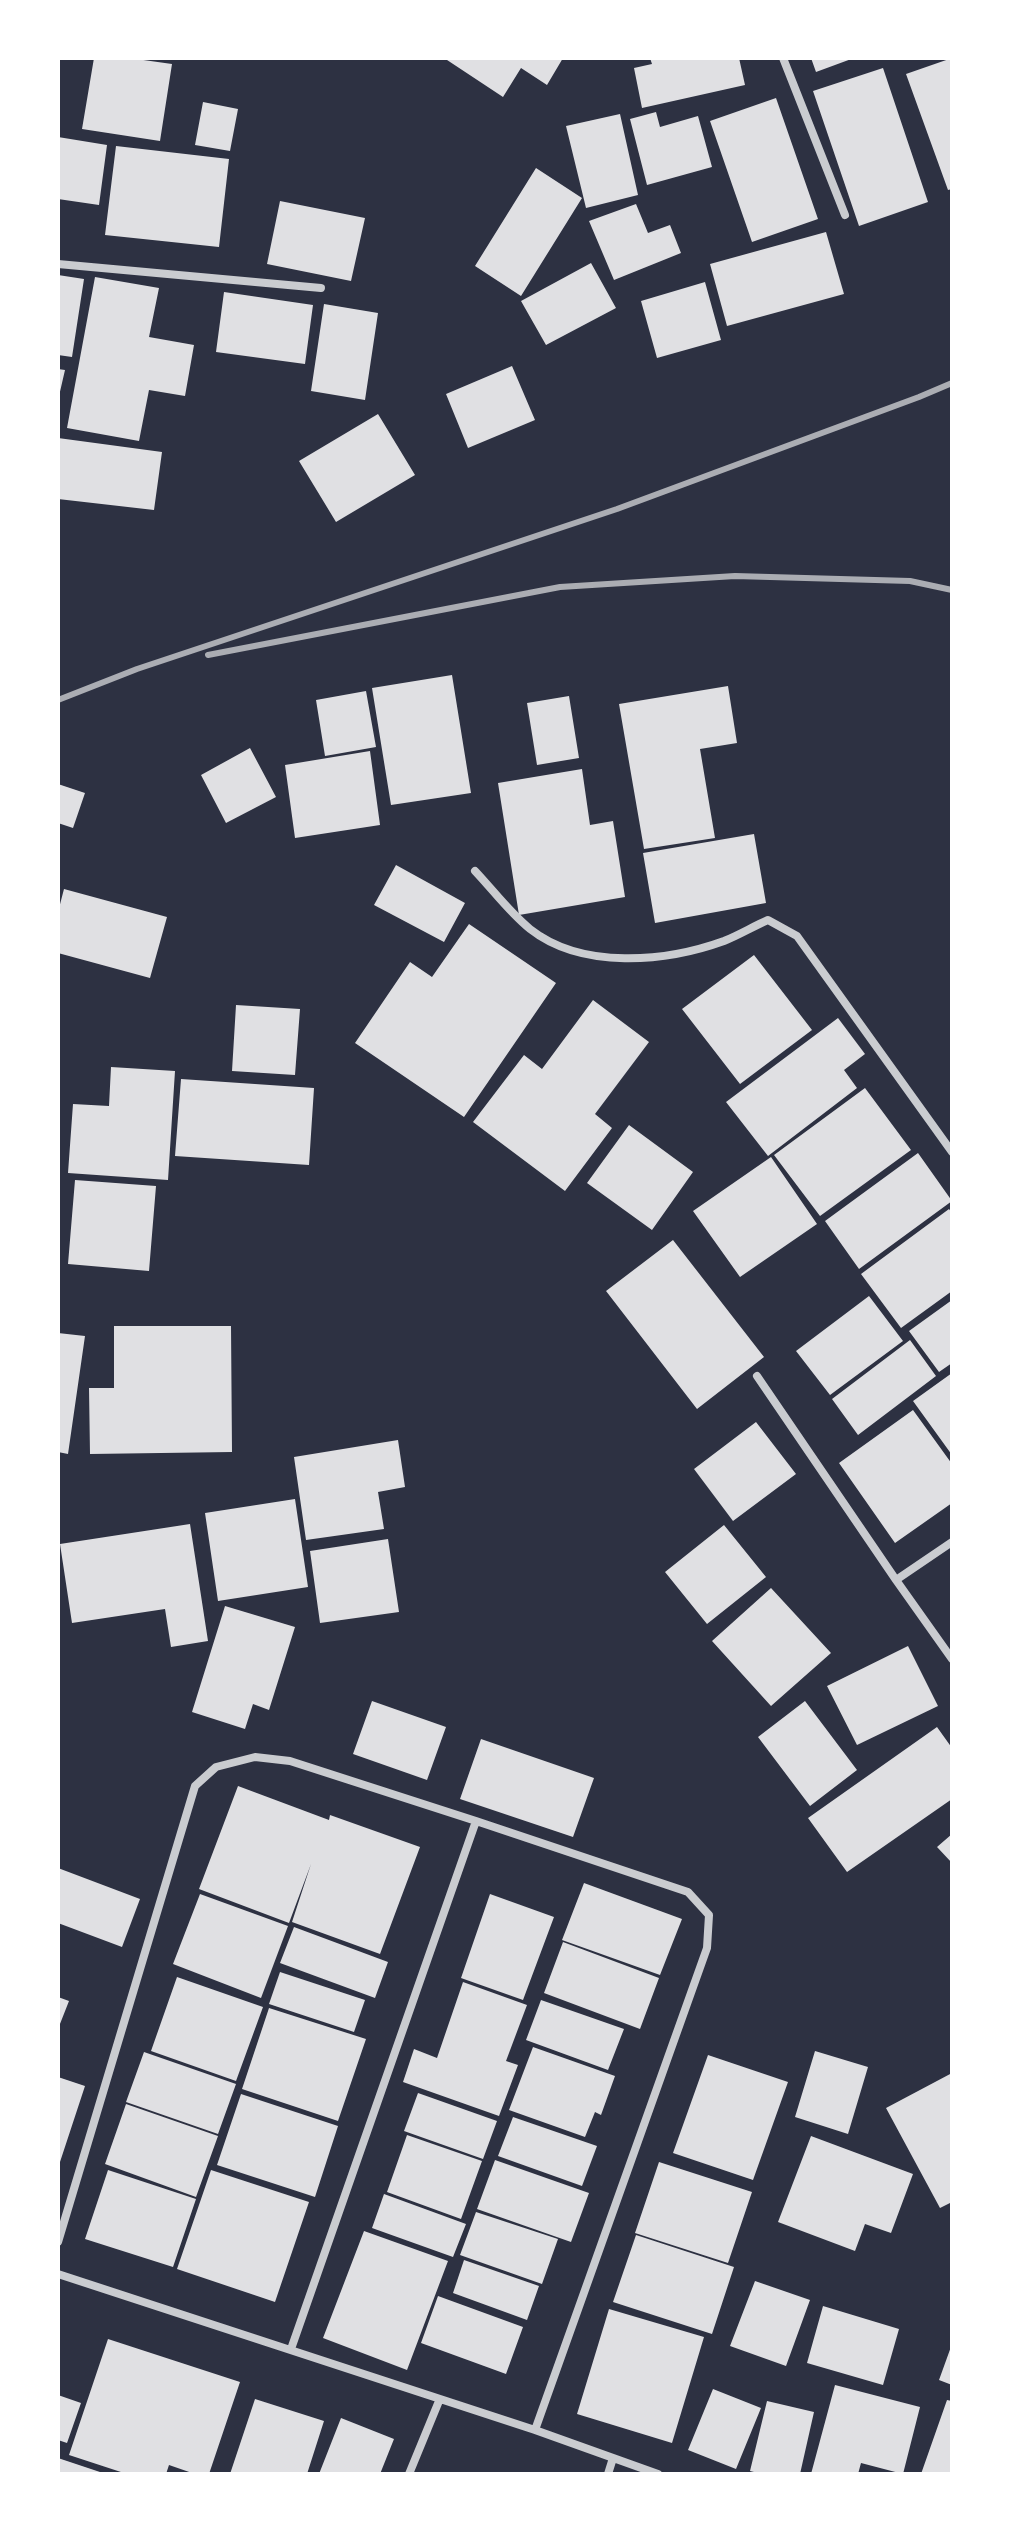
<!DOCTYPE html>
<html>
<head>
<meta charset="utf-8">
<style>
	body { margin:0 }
	#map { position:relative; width:1010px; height:2532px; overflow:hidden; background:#2d3142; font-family:Poppins,sans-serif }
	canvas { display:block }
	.frame { position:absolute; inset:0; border:60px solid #fff; pointer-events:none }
</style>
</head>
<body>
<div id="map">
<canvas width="1010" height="2532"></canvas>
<div class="frame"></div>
</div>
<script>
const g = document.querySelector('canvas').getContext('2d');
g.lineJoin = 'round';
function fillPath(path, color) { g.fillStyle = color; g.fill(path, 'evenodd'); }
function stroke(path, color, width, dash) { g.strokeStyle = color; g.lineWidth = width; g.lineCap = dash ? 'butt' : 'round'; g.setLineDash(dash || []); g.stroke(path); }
fillPath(new Path2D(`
	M94,58H129L172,64L160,141L82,129Z
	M444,58H563L547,85L521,68L503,97Z
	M650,58H739L745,85L642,108L634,68L652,64Z
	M811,58H854L816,72Z
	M952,58V189L948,190L906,74Z
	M883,68L928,202L859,226L813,91Z
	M776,98L818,219L752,242L710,121Z
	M203,102L238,109L230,151L195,145Z
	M656,112L660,127L698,116L712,167L647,185L630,119Z
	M620,114L638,195L586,208L566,126Z
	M58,137L107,145L99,205L58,199Z
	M116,146L229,159L219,247L105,235Z
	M536,168L582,198L521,296L475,266Z
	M280,201L365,218L351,281L267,264Z
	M636,204L648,233L670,225L681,253L614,280L589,221Z
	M826,232L844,294L727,326L710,264Z
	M591,263L616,308L546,345L521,301Z
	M58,275L84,279L72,357L58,355Z
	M95,277L159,288L149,337L194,345L185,396L149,390L139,441L67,428Z
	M705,282L721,340L657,358L641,301Z
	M224,292L313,305L305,364L216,352Z
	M324,304L378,313L365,400L311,391Z
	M512,366L535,420L468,448L446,394Z
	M58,369L65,370L59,396H58Z
	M378,414L415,475L336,522L299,461Z
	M58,438L162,452L154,510L58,499Z
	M452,675L471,793L391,805L372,688Z
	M728,686L737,743L700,749L715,838L644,849L619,704Z
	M366,691L376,747L325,756L316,700Z
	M569,696L579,758L537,765L527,703Z
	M250,748L276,797L226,823L201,775Z
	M370,751L380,825L295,838L285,765Z
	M582,769L590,825L613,821L625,897L519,915L498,783Z
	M58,784L85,793L73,828L58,823Z
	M754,834L766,903L655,923L643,853Z
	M396,865L465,903L444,942L374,905Z
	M64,889L167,917L150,978L58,953V912Z
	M469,924L556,983L464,1117L355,1043L410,962L432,977Z
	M754,955L812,1030L740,1084L682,1009Z
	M593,1000L649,1042L595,1114L612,1128L565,1191L473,1122L524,1055L542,1069Z
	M236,1005L300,1009L295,1075L232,1071Z
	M838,1018L865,1054L844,1070L857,1088L768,1156L726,1102Z
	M111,1067L175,1071L168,1180L68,1173L73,1104L109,1106Z
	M181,1079L314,1088L309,1165L175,1156Z
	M865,1088L911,1150L820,1216L774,1155Z
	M629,1125L693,1172L652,1230L587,1183Z
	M918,1153L952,1201L859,1269L825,1221Z
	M771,1157L817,1224L740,1277L693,1211Z
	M75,1180L156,1186L149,1271L68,1264Z
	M949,1209L952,1213V1291L901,1328L861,1274Z
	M673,1240L764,1357L697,1409L606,1291Z
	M869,1296L903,1341L830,1395L796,1351Z
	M952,1300V1363L939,1372L909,1331Z
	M114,1326H231L232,1452L90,1454L89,1388H114Z
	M58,1333L85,1336L68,1454L58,1452Z
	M910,1340L936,1376L858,1435L832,1399Z
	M952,1373V1455L913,1401Z
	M913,1410L952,1464V1503L895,1543L839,1463Z
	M756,1422L796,1474L733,1521L694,1469Z
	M398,1440L405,1487L378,1492L384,1529L306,1540L294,1457Z
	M295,1499L308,1587L218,1601L205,1513Z
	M190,1524L208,1641L171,1647L165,1609L72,1623L60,1544Z
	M724,1525L766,1577L707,1624L665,1572Z
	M388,1539L399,1612L320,1623L310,1551Z
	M771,1588L831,1653L771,1706L712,1641Z
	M225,1606L295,1627L269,1710L253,1704L245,1729L192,1712Z
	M908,1646L938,1706L857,1745L827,1686Z
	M372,1701L446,1727L427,1780L353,1754Z
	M805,1701L857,1770L810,1806L758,1737Z
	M937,1727L952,1748V1799L847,1872L808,1818Z
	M481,1739L594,1778L573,1837L460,1799Z
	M238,1786L329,1820L330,1815L420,1847L380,1954L292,1922L311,1864L289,1923L199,1889Z
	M952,1834V1863L937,1847Z
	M58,1868L140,1899L122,1947L58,1923Z
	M584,1883L682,1919L660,1975L562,1940Z
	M200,1894L288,1926L261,1998L173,1964Z
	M490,1894L554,1917L523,2000L461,1978Z
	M294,1927L388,1962L375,1998L280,1963Z
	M563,1942L659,1978L640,2029L544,1993Z
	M280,1972L365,2000L354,2032L269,2004Z
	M177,1977L263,2007L236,2081L151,2051Z
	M463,1982L527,2005L506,2061L518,2065L499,2116L403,2082L414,2049L437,2058Z
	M58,1997L69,2001L58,2029Z
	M541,2000L624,2029L608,2070L526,2040Z
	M269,2008L366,2039L338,2121L242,2089Z
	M533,2047L615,2076L601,2115L595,2112L585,2137L509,2110Z
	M815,2051L868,2067L848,2134L795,2117Z
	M144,2052L236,2084L218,2134L126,2102Z
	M708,2055L788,2082L753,2180L673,2153Z
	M952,2073V2202L940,2208L886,2108Z
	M58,2077L85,2086L59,2165H58Z
	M418,2093L497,2121L483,2159L404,2131Z
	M241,2094L338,2126L315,2197L217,2165Z
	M126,2104L218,2136L196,2197L105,2164Z
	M513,2117L597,2146L582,2186L498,2156Z
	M407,2135L482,2161L461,2219L387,2192Z
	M811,2136L913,2174L891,2233L865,2224L855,2251L778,2222Z
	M495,2160L589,2193L571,2242L477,2209Z
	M659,2162L752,2192L728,2263L635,2233Z
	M108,2170L196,2199L173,2267L85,2239Z
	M211,2170L309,2202L275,2302L177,2269Z
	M384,2194L466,2224L453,2257L372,2228Z
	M476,2212L558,2239L542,2284L460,2255Z
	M364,2231L448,2261L407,2370L323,2338Z
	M636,2235L734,2267L712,2334L613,2302Z
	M464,2260L539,2286L527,2320L453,2293Z
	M755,2281L810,2300L786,2366L730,2346Z
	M438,2296L523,2327L506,2374L421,2343Z
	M823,2306L899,2329L883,2385L807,2363Z
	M609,2309L704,2337L672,2443L577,2414Z
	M108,2339L240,2382L209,2474H195L169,2465L166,2474H127L69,2455Z
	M952,2344V2385L939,2380Z
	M835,2385L920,2407L903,2474L861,2463L858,2474H811Z
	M713,2389L761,2408L736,2469L688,2450Z
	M58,2395L81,2403L67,2443L58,2440Z
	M255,2399L324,2421L307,2474H230Z
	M947,2400L952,2401V2474H921Z
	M767,2401L814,2412L800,2474H762L750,2471Z
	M341,2418L394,2439L380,2474H319Z
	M58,2458L103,2473V2474H58Z`), '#e0e0e3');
stroke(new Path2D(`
	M783,58L845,215
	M58,264L321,288
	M475,871C493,890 510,913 530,929C582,970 666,962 724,941C739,935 754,926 768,920L797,936L952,1152
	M757,1376L896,1580
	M952,1542L896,1580L952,1659
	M476,1821L688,1892L709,1915L707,1948L535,2430
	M58,2242L195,1786L216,1767L255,1757L290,1761L476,1821L291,2349
	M58,2274L535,2430L658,2474
	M409,2474L439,2401
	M608,2474L613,2458`), '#caccd0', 8);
stroke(new Path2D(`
	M208,655L560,587L735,576L910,581L952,590
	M58,700L137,669L617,509L919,397L952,383`), '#abadb3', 6);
</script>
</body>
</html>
